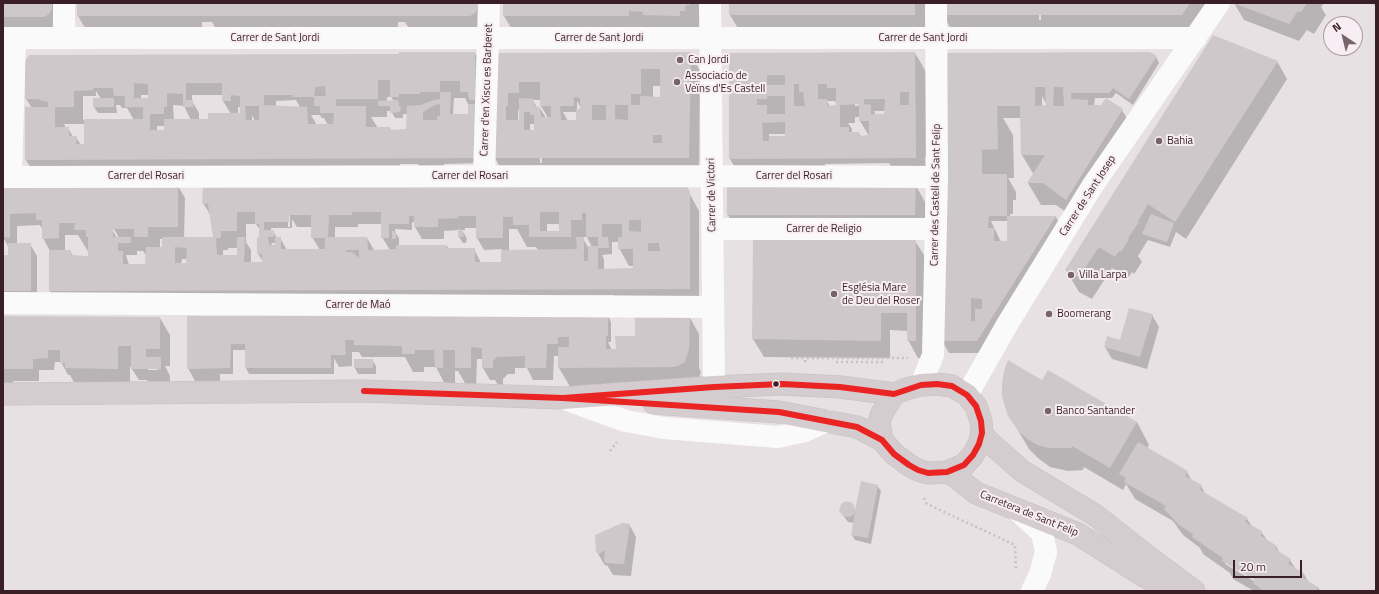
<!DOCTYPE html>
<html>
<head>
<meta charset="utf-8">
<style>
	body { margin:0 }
	#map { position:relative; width:1379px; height:594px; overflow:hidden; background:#e7e1e4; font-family:"Titillium Web",sans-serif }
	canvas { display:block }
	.frame { position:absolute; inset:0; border:4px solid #3a1f26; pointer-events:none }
	.north { position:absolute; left:1323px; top:16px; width:40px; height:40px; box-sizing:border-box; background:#f7eef3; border:1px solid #ab9ba1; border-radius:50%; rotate:325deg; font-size:11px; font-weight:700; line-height:16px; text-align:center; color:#3a1f26 }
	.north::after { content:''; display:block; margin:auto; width:14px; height:18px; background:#776368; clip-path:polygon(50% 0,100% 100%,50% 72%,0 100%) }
	.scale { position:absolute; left:1233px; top:560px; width:69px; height:18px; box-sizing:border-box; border:2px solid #3a1f26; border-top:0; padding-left:5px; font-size:12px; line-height:14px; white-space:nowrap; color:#3a1f26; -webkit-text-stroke:3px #f7eef3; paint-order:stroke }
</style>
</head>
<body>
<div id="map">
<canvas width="1379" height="594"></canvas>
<div class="frame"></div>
<div class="north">N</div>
<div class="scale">20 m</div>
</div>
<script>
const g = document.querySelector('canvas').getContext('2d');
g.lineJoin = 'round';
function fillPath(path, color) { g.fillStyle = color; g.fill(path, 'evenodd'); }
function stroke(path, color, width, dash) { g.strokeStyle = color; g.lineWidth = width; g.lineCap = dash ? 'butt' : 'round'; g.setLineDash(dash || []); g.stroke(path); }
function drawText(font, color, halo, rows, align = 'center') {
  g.font = font + ' "Titillium Web",sans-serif'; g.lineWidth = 4; g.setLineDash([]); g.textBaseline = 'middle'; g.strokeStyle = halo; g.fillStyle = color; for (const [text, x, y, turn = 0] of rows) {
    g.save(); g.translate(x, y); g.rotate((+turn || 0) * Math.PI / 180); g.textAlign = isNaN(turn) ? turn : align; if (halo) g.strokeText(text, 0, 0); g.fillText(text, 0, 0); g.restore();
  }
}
fillPath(new Path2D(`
	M3,3H65V32L3,29Z
	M78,3H484L478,27L412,33L405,22H398V28L221,38L212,22H202V44L85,28L78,16Z
	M504,3H700L703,27L517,38L504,16Z
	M730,3H928L927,37H743L730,15Z
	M1039,3V20H1041V3H1208L1192,32L1131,43L1122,27H1092V32L1048,27H950L943,15Z
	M1234,3H1324L1321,7L1326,15L1314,34L1307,30L1299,41L1244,20Z
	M1368,3H1376V5Z
	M475,53L485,71L479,163L444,164V176L425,175L418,164H400V176L39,182L26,160V108H32L26,99V61ZM96,91L101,99L94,107L98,113H117L116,105H120L122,108H127L134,120H83V96H96ZM141,95H149V99H141ZM192,95H223V101L231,114L209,120H199V113L192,101ZM387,97H391L394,101H387ZM454,98H465L469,106V115H453ZM296,100L300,107H276V101ZM173,105L184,106L191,120H174ZM238,107H241V117L238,114ZM387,111H391L395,118H403V114H408L407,130H391L390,128H378L371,117H387ZM252,115L255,121H252ZM311,115H320L322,118H324L328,125H317ZM64,124H85V145H81L76,137H73L68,128H66ZM157,126H165V131H157Z
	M690,53L700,71L699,176H505L495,158L494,54ZM653,86H661V98H653ZM533,100H541V106L548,118H546L540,108H537ZM577,101L581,108L582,110H577ZM518,110H520V124L518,121ZM563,112H577V121H568ZM530,124H535V131H530ZM539,142H541L542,163H540Z
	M915,53L928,75V157H925L926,175H896L889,163L825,164V180L737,171L730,159V54ZM827,101H835L837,105L830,107ZM864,103V105L855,106V104ZM874,111H885V115H876ZM855,117H860V121L869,136L861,137L859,133H852V129L848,123H855ZM769,134H786V137H769Z
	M943,54L1156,57L1159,63L1133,105L1116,93L1112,98H1095L1094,106L1122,110L1135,132L1079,221L1056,205H1041L1028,183L1034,175L1022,155L1021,118H1003L1013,135L1014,178H1008L1016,192V200H1013V214H1010V217H1056L1059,223L984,353H949L942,341ZM1042,96L1047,105L1042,107ZM991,221H1008V242H1001Z
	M1277,61L1287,79L1186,239L1176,232L1170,247L1148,240L1138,256L1142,262L1134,274L1132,272L1128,278L1112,268L1092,299L1079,292L1066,270Z
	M915,184L925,202V232L741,237L728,215V185Z
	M178,186L185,198L184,239L214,238L211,216L203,203L686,187L699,211V307H620L614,295L57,303L50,291V251L43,238V230L40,225L17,226V244H30L37,256V303H3V256H9V248L3,237V187ZM288,212L290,216V227H288ZM292,219L297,227H312V237L320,250H287L280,238H277L273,231H271V228H292ZM412,222H415V227L422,239H444V231L459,230V237L463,243H466L467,239L464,233L460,230H465V228H477V238L484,250L502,249V263H481L474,249H449L447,246H399V238L395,232V229L412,230ZM246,224H256L260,230L258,254L264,263H251V250L246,242ZM358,224H382V237L390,250H374L367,238H335V227H358ZM547,224H560V232H547ZM112,225L119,238H117L110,226ZM509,229H517L527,247H536L538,250L509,251ZM65,235H78L89,253L88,257H74L70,251H65ZM582,237H587L592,247H588ZM160,239H163V248H160ZM612,242H619V248L629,266H634V269H604V259L602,255L612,254ZM271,243H276V246H273ZM228,248H238V256H223V250H228ZM137,251H143L147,257L146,265H129L126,255H137ZM182,259H187V264H181Z
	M754,241H915L926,258L925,358H918L908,340V331L890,330V358L764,357L753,339Z
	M1152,315L1159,327L1147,369L1112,359L1105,347L1120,342Z
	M608,316L611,322V342H608L612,350H617L636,337L689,316L699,334V368L701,372L697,384L572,390L559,368V356H554L553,380H533L527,368H515V374H508L503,379V385H498L495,380H490L483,368V359H477L476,390H469L458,371H455V390H448L436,367H424V372H413L405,357H362L359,352H352V366L339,367L334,358V374H249L246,368V350H233V374H220V381H195L188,368V317Z
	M3,317L160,318L170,335V366H165L170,376V386H150L147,380H139L130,366V390L76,386L70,375H68L61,362H55L54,370H39V381H13V391H3ZM148,368H158V370H148Z
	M372,360L376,366V374H358L355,368Z
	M1042,381L1137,422L1149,445L1147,449L1187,472L1192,481L1201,486L1206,495L1247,519L1252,526L1262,533L1267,540L1276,546L1280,554L1290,560L1295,568L1304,574L1309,583L1318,587L1320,591H1254L1233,579L1230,573L1203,554L1200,548L1183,535L1173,521L1135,499L1126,484L1123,490L1084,467L1083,470L1068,471L1050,467L1038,458L1029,449L1009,415ZM1225,562L1260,582L1259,584L1225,564Z
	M877,485L881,491L871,544L855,540L852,535L854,523L848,522L840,511L853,506L856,511Z
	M629,524L636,537L631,576L613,575L607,565L606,566L604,564L597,552Z`), '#0003');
fillPath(new Path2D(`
	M3,3H52V9L49,14L44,17H3Z
	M77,3H478V6L476,12L470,16H77Z
	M503,3H690V5H686L685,11H680V16L643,15V12L629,11V16H503Z
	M729,3H915V15H729Z
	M942,3H1190L1182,15H942Z
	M1233,3H1307L1301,12L1298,11L1289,24Z
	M1213,35L1278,61L1175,222L1148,204L1138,221L1139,222L1128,238L1129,239L1121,252L1119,251L1115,257L1099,247L1079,277L1065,270Z
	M399,52H475L476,100H469L468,92H460V81H440V92H420V94H399V97H390V80H378V99H336V106H366V127H390V130L406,129L407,106L421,105L434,100L440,99V92H451L450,114H468V104H476V158L25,160V107H48V102L42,101L39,99H25V61L29,55L371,54H399ZM134,83L148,84V98H134ZM186,83H222V101H231V95L240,96V113H208V119H164V130H150V114H164V107H167V93L183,94V107H193V100H186ZM325,86L326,96H314L315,87ZM93,88H113L114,96H125V107H143V119H84V144H76L77,136H69V127H55V107H74V91L93,90ZM264,95H293V97H314V106H320V113H334L333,124H308L307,107L264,105ZM440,104V116H437V120H423V112L435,105ZM245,106H259V120H246Z
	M691,52L689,158H494L493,53ZM641,69H660V97L640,96V105H631V94H641ZM519,82H540V106H551V117H541L540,107L534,106V99L519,98V120H506V106H508V93H519ZM574,97L580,98V109H576V120H561L560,106H574ZM592,105H606V120H592ZM615,105H628V120L615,119ZM524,112H530V115H534V130H524ZM653,135H662V143H653Z
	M915,52L916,158L729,159V53ZM767,75H785V85H767ZM794,84H799V92H803L805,106H794ZM818,84H827V88H836V105L827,106V99H818ZM900,92H909V105H900ZM767,96H785V114H767V105H757V99H767ZM864,99H885L884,114H871V105L864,104ZM859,104V121H869V135L859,136V132H849V127H840V105ZM785,122V136H769V141H763L762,123Z
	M1150,52L1157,56L1129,99L1113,88L1109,93H1071V99L1088,100V105H1101L1106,98L1123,109L1066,200L1043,183H1027L1045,155H1021L1020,106H997L998,149L982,150V174H1007V216H989L988,228H994V241H1007V216H1056L977,341H941L942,53ZM1035,87H1045L1046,105L1035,106ZM1054,87H1063L1064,106H1053ZM971,298L982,299V309H975V321H971Z
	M93,98H114V107H93Z
	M398,100L399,106H401L400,112L390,113V106H378V101Z
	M916,183L915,215H727V184Z
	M178,185V227H148V237H134V229H113V237H131V243H118V251H123V264H145L146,247H162V237H213L208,204L202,203L203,185L687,186L690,192V289L49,291V250H71V255L88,256V237H86V230H74L75,223H59V238L42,239V220H36V213L10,214V238L3,237V186ZM237,212H255V224H259V237H257V254H262V262H244L245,237H237V255H217L216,238H221V231H237ZM352,212H381V238H389V224H409V216H414V227H438V219L458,218V216H476V238H503V217H513V225H529V237H571V220H582V213H586V237H598V246H588V261H584V237H576L577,249L501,250V262H475V248H447V245H396V249L368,250L367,237H328L329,215H352ZM540,212H559V231H540ZM289,215H311V238H325V249H281V237H275V245H269L268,237H274V230H264V222H289ZM629,220H641V232L629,231ZM602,224H622V237H618V249H633V268L598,269V248H609L608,237H602ZM648,243H659L660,251H648ZM175,247L187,248L186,263H175ZM346,250H359V258L352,252H346Z
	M1151,214L1174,223L1167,242L1142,234Z
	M458,228L464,232L463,237H458Z
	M392,231H396V239H392Z
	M753,240H916V341H907V313H881V341L752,339Z
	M8,243H31V291H3V255H8Z
	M1129,308L1153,314L1140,357L1104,347L1107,336L1120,340Z
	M608,315V336H606V349H616L615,336H635V315H690L689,349L685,362L678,366L674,367L558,368V347H569V337H558V344H547L546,368H525V356L497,357L493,361V368H482V348L471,347V368H455V350H443V368H435L434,350H415V354H402V346L354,345V340H345L346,355H331V368H245V344H231L230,368L187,369V316Z
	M3,316L160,317V349H146V357H161V369H131V346H118V369L65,368V363H60V350H48V358L33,359V369H3Z
	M354,359H373V368H354Z
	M1008,360L1042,380L1048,370L1137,422L1110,468L1072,446L1071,448H1049L1037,445L1029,440L1019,432L1008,416L1002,397V383L1004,371Z
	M1138,442L1188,471L1185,476L1202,485L1200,490L1248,518L1245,522L1262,531L1261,536L1277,546L1275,549L1291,559L1288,564L1304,573L1302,577L1318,587L1316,591H1263L1253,583L1255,580L1222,561L1223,558L1192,537L1193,534L1179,525L1166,511L1164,509L1166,506L1124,482L1126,478L1119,474Z
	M861,481L878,485L868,538L851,535L855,512L852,516L848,517L843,516L839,511L841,504L846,501L853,503L855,510Z
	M622,523L630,524L624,564L605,563L604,560L605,550L599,554L596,552L595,535Z`), '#cec8ca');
const major = new Path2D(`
	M3,394L364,391L563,398L714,387L782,384L840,387L894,394L906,389L921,385L937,384L952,386L967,395L976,406L981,421L982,433L979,444L973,455L964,465L947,472L928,473L918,470L909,465L894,454L882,440L879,423L881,415L894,394
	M654,403L779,412L857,427L882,440
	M982,433L987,440L1022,471L1095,515L1151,559L1194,591
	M947,472L956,477L976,493L1078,534L1144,576L1173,591`);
stroke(major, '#c7bfc2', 23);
stroke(new Path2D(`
	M791,358H806
	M805,362L806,358H908
	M836,362H884
	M610,451L617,442
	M924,498L927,504L1015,545L1016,570`), '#c8bfc1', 2.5, [2, 3]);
stroke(new Path2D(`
	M64,3V38
	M710,3L714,387
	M3,38H1196
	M11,176L15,38
	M484,176L489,3
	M3,177L712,176L937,177
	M712,229H936
	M3,303L713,307
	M921,385L933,355L937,177L936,3
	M967,395L1008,323L1093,185L1219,3
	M563,398L589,408L626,421L664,428L778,437L805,431L827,421
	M1018,511L1042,533L1046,552L1040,574L1032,591`), '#fbfafb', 22);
stroke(major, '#d4cccf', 22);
stroke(new Path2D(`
	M782,384L840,387L894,394L921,385L937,384L952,386L967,395L976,406L981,421L982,433L979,444L973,455L964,465L947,472L928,473L918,470L909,465L894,454L882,440L857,427L779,412L563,398L714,387Z
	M364,391L563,398
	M364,391L563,398`), '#ea2423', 6);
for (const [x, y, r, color] of [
	[680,60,4,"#776368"],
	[677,82,4,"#776368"],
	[1159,141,4,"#776368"],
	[1071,275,4,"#776368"],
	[834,294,4,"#776368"],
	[1049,314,4,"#776368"],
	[776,384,3.5,"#3a1f26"],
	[1048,411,4,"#776368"]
]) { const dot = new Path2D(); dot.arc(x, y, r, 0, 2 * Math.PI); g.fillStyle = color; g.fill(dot); stroke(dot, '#f7eef3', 1.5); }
drawText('11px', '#3a1f26', '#f7eef3', [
	["Carrer de Sant Jordi",275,38],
	["Carrer de Sant Jordi",599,38],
	["Carrer de Sant Jordi",923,38],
	["Carrer d'en Xiscu es Barberet",487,90,-88],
	["Carrer del Rosari",146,176],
	["Carrer del Rosari",470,176],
	["Carrer del Rosari",794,176],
	["Carrer de Victori",712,195,-91],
	["Carrer des Castell de Sant Felip",936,195,-89],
	["Carrer de Sant Josep",1088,196,-57],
	["Carrer de Religio",824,229],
	["Carrer de Maó",358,305],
	["Carretera de Sant Felip",1029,514,22]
]);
drawText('11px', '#3a1f26', '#f7eef3', [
	["Can Jordi",688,60],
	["Associacio de",685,76],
	["Veïns d'Es Castell",685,89],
	["Bahia",1167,141],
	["Villa Larpa",1079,275],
	["Església Mare",842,288],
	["de Deu del Roser",842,301],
	["Boomerang",1057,314],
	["Banco Santander",1056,411]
], 'left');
</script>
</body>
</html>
